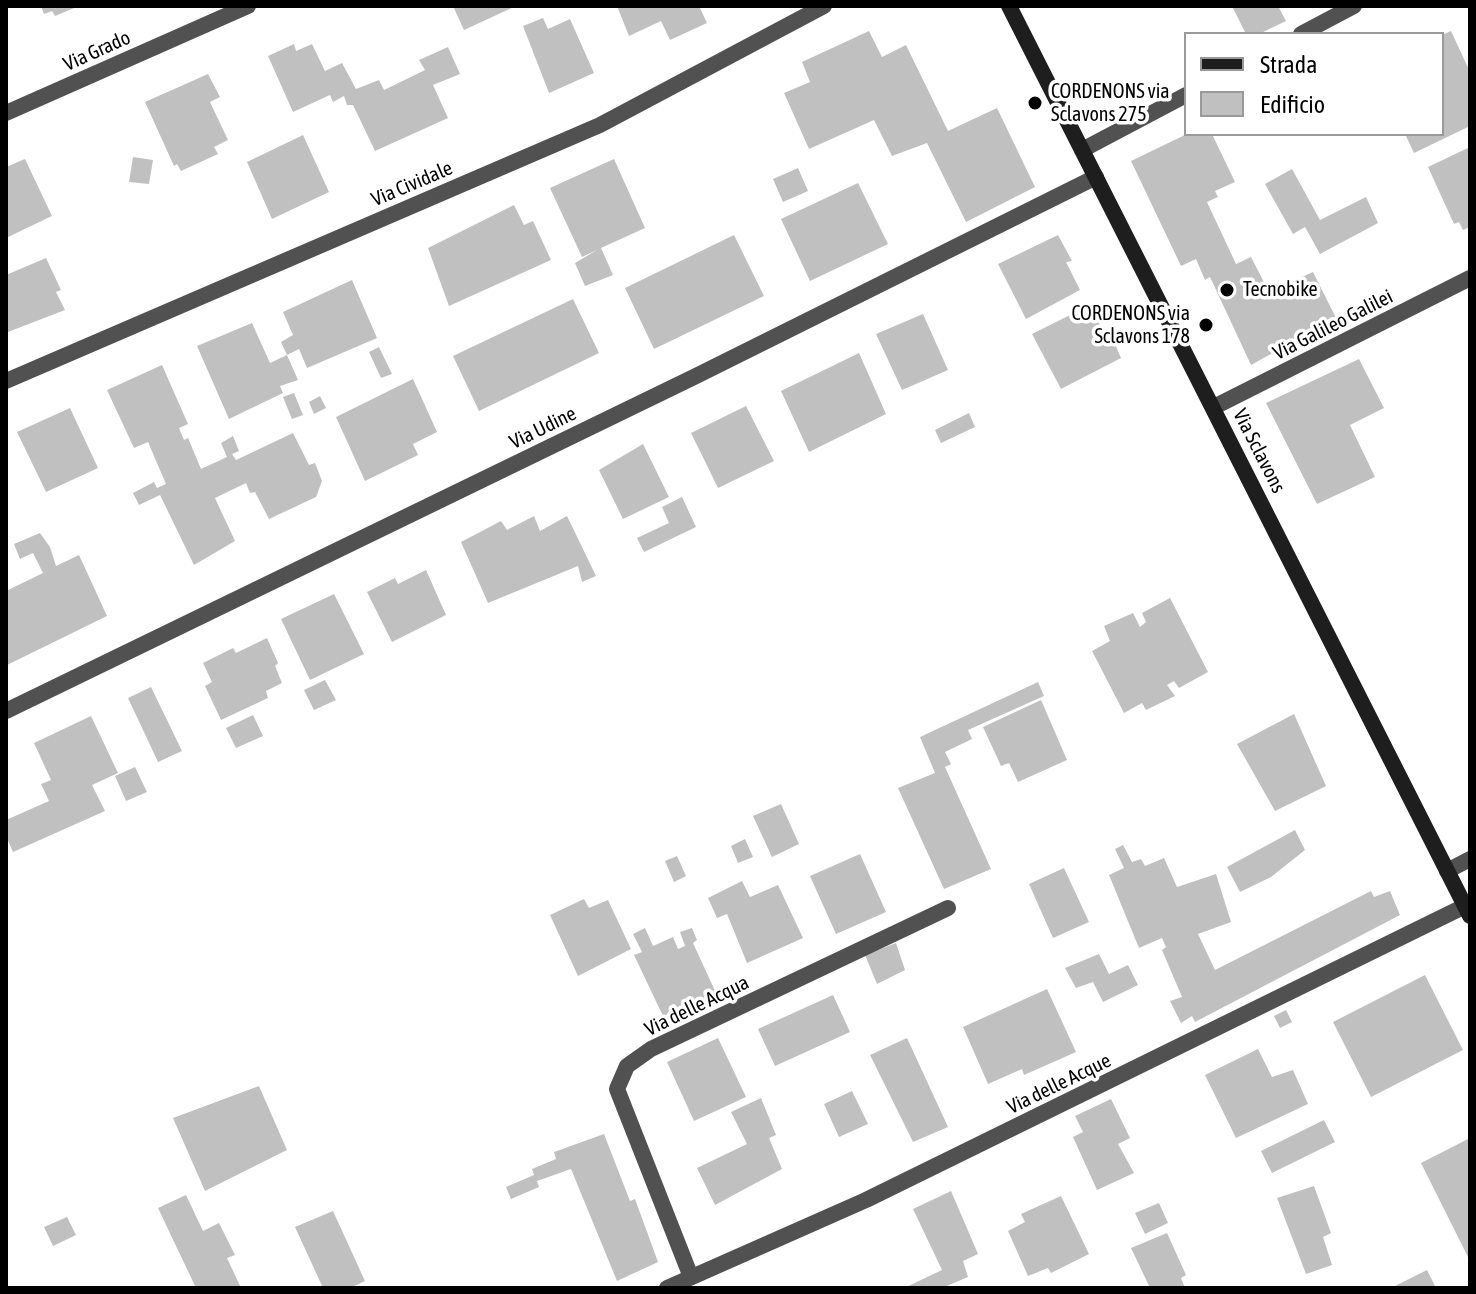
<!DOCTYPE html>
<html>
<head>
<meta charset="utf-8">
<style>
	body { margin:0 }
	#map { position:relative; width:1476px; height:1294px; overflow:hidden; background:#fff; font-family:"Asap Condensed",sans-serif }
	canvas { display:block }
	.frame { position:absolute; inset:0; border:8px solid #000; pointer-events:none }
	.legend { position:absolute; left:1184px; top:32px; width:260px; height:104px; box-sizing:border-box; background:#fff; border:2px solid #999; margin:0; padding:10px 14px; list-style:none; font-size:24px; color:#000 }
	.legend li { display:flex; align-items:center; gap:16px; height:40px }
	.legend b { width:40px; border:2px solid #999 }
</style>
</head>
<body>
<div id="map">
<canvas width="1476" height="1294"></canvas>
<div class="frame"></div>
<ul class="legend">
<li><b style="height:10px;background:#1e1e1e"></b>Strada</li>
<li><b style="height:22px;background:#c0c0c0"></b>Edificio</li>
</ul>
</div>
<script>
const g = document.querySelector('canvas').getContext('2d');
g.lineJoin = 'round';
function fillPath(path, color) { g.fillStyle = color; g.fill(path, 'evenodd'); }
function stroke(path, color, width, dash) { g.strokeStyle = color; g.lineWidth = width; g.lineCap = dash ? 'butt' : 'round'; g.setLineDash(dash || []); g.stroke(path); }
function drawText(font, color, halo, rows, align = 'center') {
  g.font = font + ' "Asap Condensed",sans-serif'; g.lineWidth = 7; g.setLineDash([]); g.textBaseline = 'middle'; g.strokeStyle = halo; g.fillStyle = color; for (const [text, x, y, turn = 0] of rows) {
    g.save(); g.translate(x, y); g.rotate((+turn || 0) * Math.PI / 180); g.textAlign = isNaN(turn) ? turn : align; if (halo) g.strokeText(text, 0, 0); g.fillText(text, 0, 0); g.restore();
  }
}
fillPath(new Path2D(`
	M41,6H79L55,16L52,11L44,14Z
	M453,6H516L464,30Z
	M617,6H699L707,23L670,40L661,21L629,36Z
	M1232,6H1278L1286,21L1259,34H1246Z
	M543,18L548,29L570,19L594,73L549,93L523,26Z
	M869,31L882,57L906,45L948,131L997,108L1035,187L966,222L927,143L892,156L874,120L809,149L784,93L810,82L802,62Z
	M1451,31L1470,72V126L1414,153L1405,134H1442V35Z
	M294,44L296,51L312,44L325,71L342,63L356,89L379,80L384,90L425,70L419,60L448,47L460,74L433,85L448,118L375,151L353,105H347L344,96L333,102L330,95L293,112L268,56Z
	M208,74L220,97L210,102L228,140L214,147L218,154L181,171L177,164L174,166L145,102Z
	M1187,134H1212L1235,182L1215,191L1218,197L1207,202L1236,264L1251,257L1269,292L1313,272L1336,318L1251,365L1210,277L1205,280L1196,259L1181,266L1131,161Z
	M303,135L329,192L272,219L247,162Z
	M1470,147V227L1463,230L1459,222L1454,224L1428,167Z
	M133,157L153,160L149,184L129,182Z
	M25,159L52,216L6,238V167Z
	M614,159L645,228L601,248L613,275L585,286L575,263L597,250L582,257L550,188Z
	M798,168L808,191L783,202L773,179Z
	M1292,169L1320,220L1366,197L1378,223L1320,254L1305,227L1293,234L1265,184Z
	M858,183L888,244L810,281L781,219Z
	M514,205L524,225L533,221L551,260L449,306L428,248Z
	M734,235L764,296L654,349L625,288Z
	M1058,235L1072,261L1066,262L1080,290L1026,319L998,264Z
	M46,258L61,290L56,292L65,310L8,332L6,275Z
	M352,280L377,338L307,368L299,349L287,355L281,342L293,335L283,312Z
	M573,299L599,353L479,411L453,356Z
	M1090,305L1104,333L1109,330L1121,358L1061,389L1032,334Z
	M923,314L948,370L902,390L876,334Z
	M252,323L270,363L287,355L298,380L280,386L283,393L229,419L197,346Z
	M379,347L392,374L381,378L369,352Z
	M859,353L886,414L809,452L781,391Z
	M1359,359L1384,408L1350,425L1375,477L1317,504L1266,403Z
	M162,365L188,424L179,428L184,440L188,438L201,469L227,457L221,443L233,436L239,451L232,454L236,460L293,433L309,465L315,463L322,481L316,497L269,519L255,492L250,493L246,483L215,498L235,541L194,565L160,495L139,505L133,493L154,482L157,488L166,484L148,442L134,448L107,390Z
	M413,379L437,432L413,444L418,455L365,481L336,417Z
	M294,393L303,415L292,419L283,397Z
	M320,396L326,408L314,414L309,402Z
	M746,406L774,461L718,488L691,433Z
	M70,408L98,468L46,492L17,432Z
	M969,413L975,427L941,443L935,430Z
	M643,444L669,497L623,519L599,470Z
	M682,497L696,527L644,552L637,538L669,523L662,507Z
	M534,516L540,531L567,516L596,576L582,582L578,566L488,603L461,542L501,521L507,530Z
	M40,533L50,547L56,566L79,555L107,616L7,665L6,591L43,573L33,553L20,559L14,544Z
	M426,570L446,615L392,642L367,592L395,578L398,584Z
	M334,594L364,654L310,680L281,619Z
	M1170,598L1208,672L1179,688L1174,681L1167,685L1175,696L1146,710L1142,703L1124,713L1092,651L1110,641L1104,626L1133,613L1140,627L1146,622L1142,613Z
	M267,638L278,663L275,666L282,683L266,691L268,698L221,720L205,686L212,682L203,663L233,648L236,653Z
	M325,680L336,700L314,710L304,690Z
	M1038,682L1044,696L968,730L972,739L945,752L951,764L945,767L991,869L944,889L898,788L935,773L920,737Z
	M151,687L182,751L158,762L128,698Z
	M1041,700L1067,760L1018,782L1009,763L1001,766L983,727Z
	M1294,714L1326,786L1275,811L1237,744Z
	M253,715L263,736L236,748L226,728Z
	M91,716L118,773L92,785L105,811L13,852L6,836V820L49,801L41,784L51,780L34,743Z
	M135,767L147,792L126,801L115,776Z
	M781,804L799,844L772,857L753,816Z
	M1295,830L1305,850L1271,877L1240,892L1227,867Z
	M745,839L753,857L738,863L731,846Z
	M1123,845L1132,862L1141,859L1145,866L1164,858L1177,887L1216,874L1231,922L1198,934L1215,970L1371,891L1374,897L1390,891L1400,915L1195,1022L1192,1016L1181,1023L1170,1001L1182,997L1162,950L1166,947L1162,938L1139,948L1109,875L1124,868L1115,849Z
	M860,854L886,912L836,934L810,876Z
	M677,856L686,876L674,882L665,861Z
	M1064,868L1089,922L1053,938L1029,884Z
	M742,881L750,897L778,885L803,938L747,963L727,914L717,918L708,898Z
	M584,899L589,908L608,900L631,949L578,976L550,915Z
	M645,928L653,946L673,937L678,949L685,946L680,932L692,928L697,940L693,943L716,993L663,1016L634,955L642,952L633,934Z
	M896,943L905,970L877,984L865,955Z
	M1099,954L1109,974L1128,965L1138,985L1103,1002L1093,982L1076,988L1065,968Z
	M1425,975L1463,1050L1371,1097L1333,1022Z
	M1047,989L1076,1052L1024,1075L1022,1069L988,1084L963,1027Z
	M833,995L850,1032L775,1066L758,1029Z
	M1286,1010L1292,1022L1280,1028L1274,1016Z
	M718,1038L746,1097L694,1121L667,1062Z
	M907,1038L948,1127L913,1142L870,1055Z
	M1258,1049L1272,1077L1293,1070L1308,1104L1236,1138L1205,1075Z
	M259,1086L287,1150L205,1191L173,1118Z
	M852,1091L868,1124L839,1137L824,1104Z
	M761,1098L776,1135L769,1138L782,1169L715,1205L697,1168L747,1144L731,1112Z
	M1111,1099L1130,1138L1118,1144L1134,1173L1097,1190L1073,1137L1083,1132L1075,1116Z
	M1324,1120L1335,1142L1272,1173L1261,1151Z
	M604,1134L630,1201L635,1199L658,1262L617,1281L571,1169L537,1181L539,1187L511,1199L506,1187L534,1175L532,1169L556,1159L554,1152Z
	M1470,1138V1261L1421,1163Z
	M1314,1186L1331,1233L1323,1237L1332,1265L1306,1274L1277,1198Z
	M951,1191L978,1254L963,1261L968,1277L942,1288H904L942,1270L913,1209Z
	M186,1195L203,1231L219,1223L235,1255L227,1258L241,1288H196L158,1208Z
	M1061,1196L1089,1254L1051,1273L1048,1268L1028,1276L1008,1231L1025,1222L1021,1214Z
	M1159,1203L1168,1223L1145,1234L1135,1213Z
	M333,1211L365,1281L350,1288H323L295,1227Z
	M67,1217L76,1235L53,1246L44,1227Z
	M1167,1233L1186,1275L1181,1278L1185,1288H1150L1131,1248Z
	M1427,1270L1436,1288H1391Z`), '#c0c0c0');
stroke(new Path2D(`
	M691,1277L617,1089L627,1066L651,1049L948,908`), '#515151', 16);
stroke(new Path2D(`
	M1301,34L1354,6
	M6,113L248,6
	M1082,150L1186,95
	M6,381L600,125L824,6
	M1214,407L1470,278
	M6,711L694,377L1096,177
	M1447,871L1470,859
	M667,1288L866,1200L1465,906`), '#515151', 16);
stroke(new Path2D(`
	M1009,6L1470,916`), '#1e1e1e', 16);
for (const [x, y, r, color] of [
	[1035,103,8,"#000"],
	[1227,290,8,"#000"],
	[1206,325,8,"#000"]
]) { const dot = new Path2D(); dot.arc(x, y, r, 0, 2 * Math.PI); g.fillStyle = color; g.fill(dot); stroke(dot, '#fff', 3); }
drawText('20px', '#000', '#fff', [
	["Via Grado",97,51,-24],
	["Via Cividale",412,184,-23],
	["Via Galileo Galilei",1333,325,-27],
	["Via Udine",543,428,-26],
	["Via Sclavons",1259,451,63],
	["Via delle Acqua",697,1006,-26],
	["Via delle Acque",1059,1084,-26]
]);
drawText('20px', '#000', '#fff', [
	["CORDENONS via",1051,92],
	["Sclavons 275",1051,115],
	["Tecnobike",1243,290],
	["CORDENONS via",1190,314,"right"],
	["Sclavons 178",1190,337,"right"]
], 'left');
</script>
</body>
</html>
